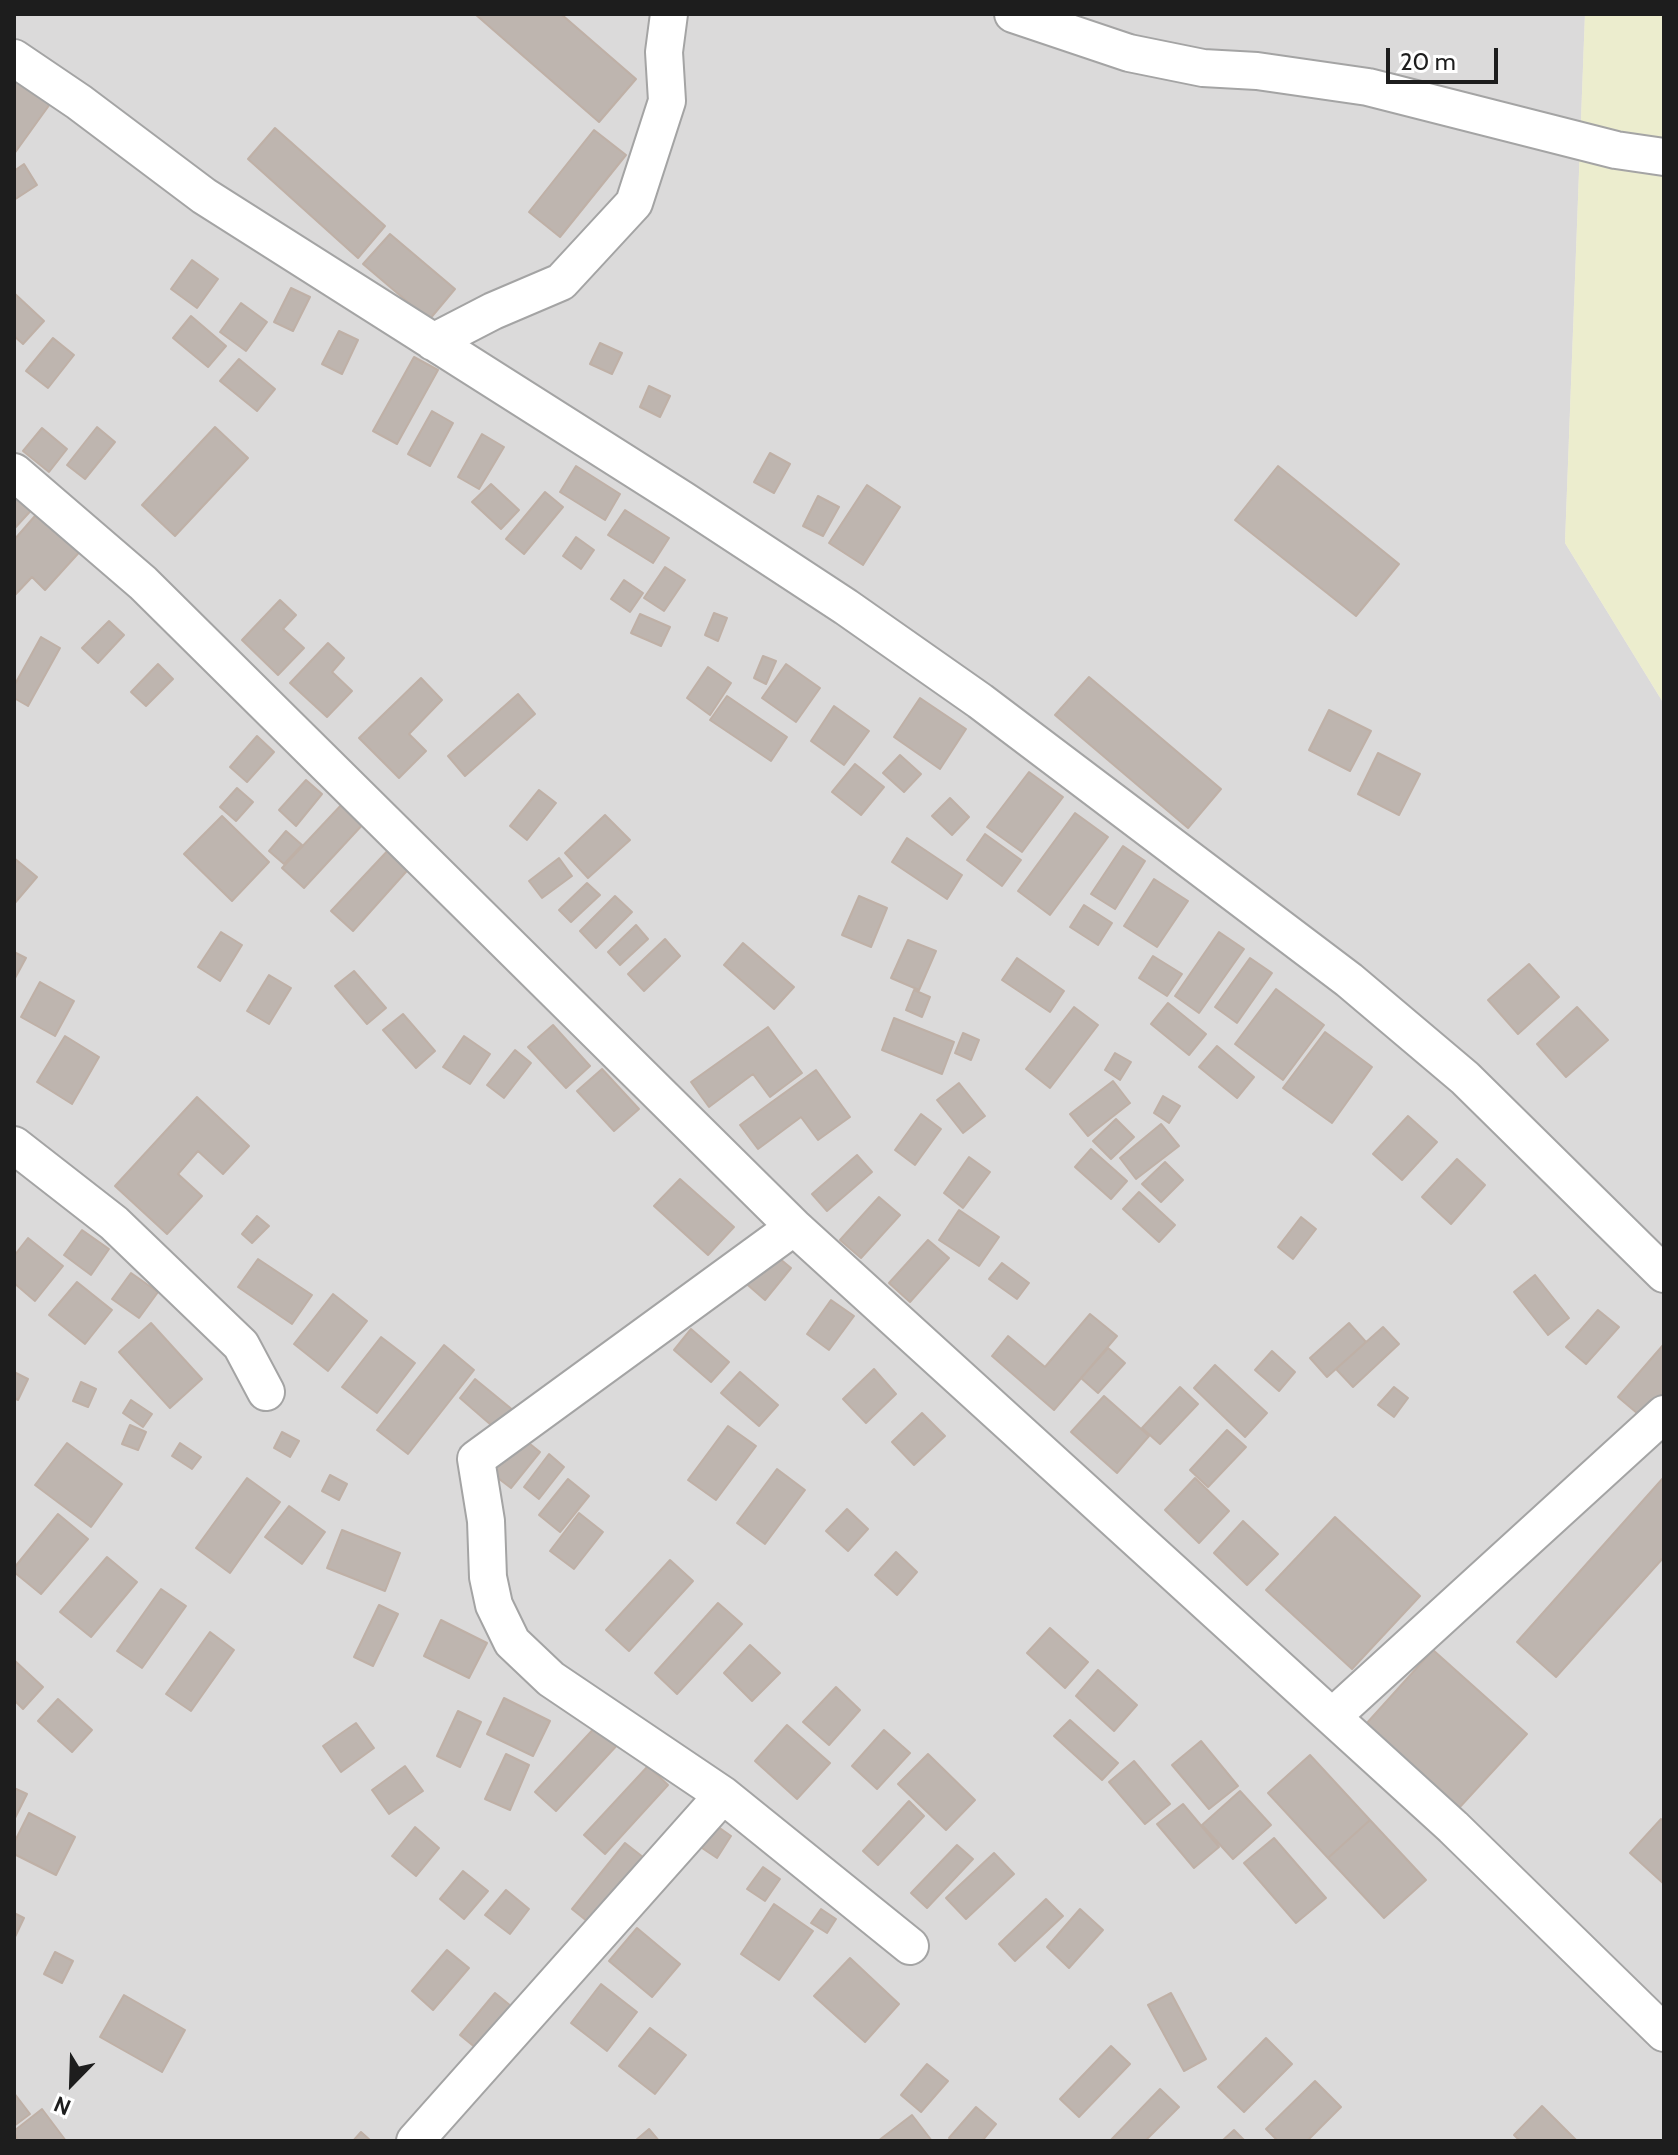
<!DOCTYPE html>
<html>
<head>
<meta charset="utf-8">
<style>
	body { margin:0 }
	#map { position:relative; width:1678px; height:2155px; overflow:hidden; background:#eeeae3; font-family:Cabin,sans-serif }
	canvas { display:block }
	.frame { position:absolute; inset:0; border:16px solid #1d1d1d; pointer-events:none }
	.north { position:absolute; left:32px; top:2043px; width:80px; height:80px; -webkit-text-stroke:6px #fff; paint-order:stroke; rotate:203deg; font-size:22px; font-weight:700; line-height:32px; text-align:center; color:#1d1d1d }
	.north::after { content:''; display:block; margin:auto; width:28px; height:36px; background:#1d1d1d; clip-path:polygon(50% 0,100% 100%,50% 72%,0 100%) }
	.scale { position:absolute; left:1386px; top:48px; width:112px; height:36px; box-sizing:border-box; border:4px solid #1d1d1d; border-top:0; padding-left:10px; font-size:24px; line-height:28px; white-space:nowrap; color:#1d1d1d; -webkit-text-stroke:6px #fff; paint-order:stroke }
</style>
</head>
<body>
<div id="map">
<canvas width="1678" height="2155"></canvas>
<div class="frame"></div>
<div class="north">N</div>
<div class="scale">20 m</div>
</div>
<script>
const g = document.querySelector('canvas').getContext('2d');
g.lineJoin = 'round';
function fillPath(path, color) { g.fillStyle = color; g.fill(path, 'evenodd'); }
function stroke(path, color, width, dash) { g.strokeStyle = color; g.lineWidth = width; g.lineCap = dash ? 'butt' : 'round'; g.setLineDash(dash || []); g.stroke(path); }
fillPath(new Path2D(`
	M14,14H1585L1565,543L1664,704V2141H14Z`), '#dbdada');
fillPath(new Path2D(`
	M1585,14H1664V704L1565,543Z`), '#ecedce');
const building = new Path2D(`
	M475,14H561L636,79L599,122Z
	M14,78L50,104L14,154Z
	M275,128L385,226L358,258L248,159Z
	M594,130L626,155L560,237L529,212Z
	M24,164L37,185L14,200V171Z
	M390,234L455,289L429,320L363,264Z
	M192,260L218,279L197,308L171,289Z
	M291,288L310,297L293,331L274,322Z
	M14,293L44,321L23,344L14,336Z
	M241,303L267,322L246,351L220,332Z
	M191,316L226,346L208,367L173,338Z
	M339,331L358,340L342,374L322,364Z
	M53,338L74,355L48,388L26,371Z
	M600,343L622,353L612,374L590,364Z
	M414,357L438,370L397,444L373,431Z
	M239,359L275,389L257,411L220,381Z
	M649,386L670,396L660,417L640,407Z
	M432,411L453,423L430,466L408,454Z
	M97,427L115,442L85,479L67,465Z
	M215,427L248,458L175,536L142,505Z
	M42,428L67,449L49,472L23,451Z
	M482,434L504,447L479,489L458,477Z
	M770,453L790,464L774,493L754,482Z
	M576,466L620,494L605,520L560,492Z
	M1278,466L1399,564L1356,616L1235,520Z
	M491,484L519,510L501,529L472,502Z
	M14,485L36,505L14,529Z
	M867,485L900,507L863,565L829,543Z
	M545,492L563,507L524,554L506,539Z
	M818,496L839,507L823,536L803,526Z
	M41,509L84,547L45,590L32,577L15,595L14,540Z
	M625,510L669,538L653,563L608,535Z
	M576,537L594,550L581,569L563,556Z
	M665,567L685,580L664,611L644,598Z
	M624,580L643,593L630,612L611,599Z
	M280,600L296,615L283,629L304,648L278,675L242,640Z
	M714,613L727,618L718,641L705,635Z
	M640,614L670,627L661,646L631,633Z
	M109,621L124,635L98,663L82,648Z
	M41,637L60,648L28,706L14,698V686Z
	M328,643L344,658L332,672L352,691L327,717L290,683Z
	M763,656L776,661L766,684L754,678Z
	M158,664L173,679L146,706L131,692Z
	M786,664L820,688L796,722L762,698Z
	M708,667L731,683L710,715L687,698Z
	M1089,677L1221,789L1188,828L1055,715Z
	M421,678L442,700L409,734L426,751L399,778L359,738Z
	M518,694L535,714L465,776L448,756Z
	M727,696L787,737L771,761L710,720Z
	M920,698L966,729L940,769L894,737Z
	M834,706L869,731L844,765L811,741Z
	M1329,710L1371,731L1350,771L1309,750Z
	M257,736L274,752L247,782L230,767Z
	M1378,753L1420,774L1399,815L1358,794Z
	M900,755L921,774L904,792L883,773Z
	M855,764L884,787L861,815L832,792Z
	M1029,772L1063,797L1022,852L987,827Z
	M306,780L322,794L296,826L279,810Z
	M237,788L253,802L236,821L220,807Z
	M539,790L556,803L527,840L510,826Z
	M950,798L969,817L952,835L932,816Z
	M344,802L365,822L304,888L282,868Z
	M1075,813L1108,837L1050,915L1018,891Z
	M605,815L630,840L588,878L565,853Z
	M222,816L269,862L232,901L184,854Z
	M286,831L302,845L284,864L269,851Z
	M985,834L1021,860L1002,886L967,860Z
	M907,838L962,875L947,899L892,862Z
	M393,845L413,864L353,931L331,911Z
	M1123,846L1145,861L1115,909L1091,894Z
	M14,858L37,877L14,904Z
	M559,858L572,876L542,898L529,881Z
	M1154,879L1188,901L1157,947L1124,926Z
	M587,883L600,895L571,922L559,910Z
	M615,896L632,912L596,948L580,931Z
	M859,896L887,908L871,947L842,935Z
	M1084,905L1112,923L1098,945L1070,927Z
	M636,925L648,939L620,965L608,952Z
	M221,932L242,945L220,981L198,967Z
	M1219,932L1244,949L1199,1013L1175,996Z
	M665,939L680,956L644,991L628,974Z
	M908,940L936,951L919,990L891,978Z
	M743,943L794,987L774,1009L724,965Z
	M14,952L26,958L14,980Z
	M1153,956L1182,974L1167,996L1139,978Z
	M1017,958L1064,991L1050,1012L1002,980Z
	M1250,958L1272,973L1237,1023L1215,1007Z
	M1529,964L1559,997L1518,1034L1488,1000Z
	M354,971L386,1008L367,1024L335,986Z
	M269,975L291,988L269,1024L247,1011Z
	M40,982L74,1001L55,1036L21,1017Z
	M1276,989L1324,1025L1283,1080L1235,1044Z
	M914,990L930,997L922,1017L906,1010Z
	M1168,1003L1206,1034L1189,1055L1151,1024Z
	M1074,1007L1098,1025L1050,1088L1026,1069Z
	M1577,1007L1608,1040L1566,1077L1537,1044Z
	M403,1014L435,1051L416,1068L383,1030Z
	M894,1018L954,1042L942,1074L882,1050Z
	M553,1025L590,1066L566,1088L528,1047Z
	M768,1027L802,1073L770,1097L753,1074L709,1107L691,1082Z
	M1325,1032L1372,1067L1332,1123L1283,1088Z
	M963,1033L979,1040L971,1060L955,1053Z
	M65,1036L99,1057L72,1104L37,1082Z
	M464,1036L490,1054L470,1084L443,1067Z
	M1217,1046L1254,1077L1237,1098L1199,1067Z
	M515,1050L531,1063L504,1098L487,1085Z
	M1115,1053L1131,1062L1120,1080L1105,1070Z
	M602,1069L639,1109L614,1131L577,1091Z
	M816,1070L850,1117L818,1140L801,1117L758,1149L740,1125Z
	M1113,1081L1130,1103L1088,1136L1070,1114Z
	M959,1083L985,1116L963,1133L937,1100Z
	M1163,1096L1180,1106L1169,1123L1154,1113Z
	M197,1097L249,1146L223,1174L198,1151L178,1174L202,1196L167,1234L115,1186Z
	M921,1114L941,1129L915,1165L895,1150Z
	M1408,1116L1437,1142L1402,1180L1373,1154Z
	M1116,1119L1134,1137L1111,1159L1093,1141Z
	M1161,1124L1179,1146L1136,1179L1120,1158Z
	M1091,1149L1127,1181L1111,1199L1075,1167Z
	M857,1155L872,1172L827,1211L812,1194Z
	M969,1157L990,1172L963,1208L944,1193Z
	M1457,1159L1485,1185L1451,1224L1422,1197Z
	M1165,1162L1183,1180L1161,1202L1142,1184Z
	M680,1179L734,1227L708,1255L654,1206Z
	M1139,1192L1175,1225L1159,1242L1123,1209Z
	M879,1197L900,1215L861,1258L840,1240Z
	M959,1210L999,1237L979,1266L939,1240Z
	M257,1216L269,1226L252,1243L242,1234Z
	M1301,1217L1316,1229L1293,1259L1278,1247Z
	M82,1230L109,1249L91,1275L64,1255Z
	M28,1238L63,1266L35,1301L14,1283V1256Z
	M928,1240L949,1258L910,1302L889,1283Z
	M768,1249L791,1268L765,1300L741,1279Z
	M258,1259L312,1295L292,1324L238,1287Z
	M1002,1263L1029,1283L1017,1299L989,1279Z
	M131,1273L158,1292L139,1318L112,1299Z
	M1535,1275L1569,1318L1548,1335L1514,1292Z
	M77,1282L112,1310L85,1344L49,1315Z
	M333,1294L367,1321L328,1371L294,1344Z
	M831,1300L854,1316L829,1350L807,1334Z
	M1598,1310L1619,1327L1586,1364L1566,1347Z
	M1090,1314L1117,1336L1054,1410L992,1356L1008,1336L1045,1367Z
	M151,1323L202,1379L170,1408L119,1352Z
	M1349,1323L1366,1342L1327,1377L1310,1358Z
	M1383,1327L1399,1344L1353,1387L1336,1369Z
	M691,1329L729,1362L711,1382L674,1350Z
	M381,1337L415,1363L377,1413L342,1387Z
	M1664,1344V1395L1644,1419L1618,1397Z
	M444,1345L474,1370L408,1454L377,1430Z
	M1108,1348L1125,1363L1098,1393L1081,1378Z
	M1272,1351L1295,1372L1279,1391L1255,1370Z
	M1215,1365L1267,1413L1245,1437L1194,1388Z
	M874,1369L896,1394L866,1423L843,1399Z
	M14,1372L28,1379L18,1400L14,1398Z
	M740,1372L778,1405L759,1426L721,1393Z
	M475,1379L514,1411L498,1431L460,1398Z
	M81,1382L96,1389L88,1407L73,1401Z
	M1180,1387L1198,1404L1160,1444L1142,1428Z
	M1394,1387L1408,1398L1394,1417L1378,1405Z
	M1104,1396L1149,1436L1117,1473L1071,1432Z
	M131,1400L152,1414L143,1427L123,1413Z
	M922,1413L945,1436L914,1465L892,1442Z
	M130,1425L146,1432L138,1450L122,1444Z
	M728,1426L756,1446L716,1500L688,1480Z
	M1227,1430L1246,1447L1208,1487L1190,1470Z
	M282,1432L299,1441L290,1457L274,1448Z
	M520,1436L540,1452L511,1488L490,1472Z
	M67,1443L122,1484L91,1527L35,1485Z
	M180,1443L201,1457L192,1469L172,1456Z
	M549,1454L564,1467L539,1499L524,1487Z
	M777,1469L805,1490L765,1544L737,1523Z
	M330,1475L347,1484L339,1500L322,1491Z
	M1664,1477V1557L1556,1677L1517,1642Z
	M247,1478L280,1502L230,1573L196,1548Z
	M1195,1478L1229,1511L1199,1543L1165,1510Z
	M568,1479L589,1496L560,1532L539,1515Z
	M289,1506L325,1532L302,1564L265,1537Z
	M847,1509L868,1529L848,1551L826,1531Z
	M579,1513L603,1532L574,1569L550,1551Z
	M58,1514L88,1539L41,1594L14,1572V1568Z
	M1335,1517L1420,1596L1352,1669L1266,1590Z
	M1243,1521L1278,1554L1247,1585L1214,1553Z
	M342,1530L400,1553L385,1591L327,1568Z
	M896,1552L917,1572L897,1595L875,1575Z
	M107,1557L137,1582L91,1637L60,1612Z
	M670,1560L693,1581L629,1651L606,1630Z
	M161,1589L186,1606L142,1668L117,1651Z
	M718,1603L742,1624L677,1694L655,1673Z
	M379,1605L398,1614L373,1666L354,1657Z
	M441,1620L487,1643L469,1678L424,1656Z
	M1050,1628L1088,1662L1065,1688L1027,1653Z
	M210,1632L234,1650L191,1711L166,1694Z
	M750,1645L780,1673L752,1701L724,1673Z
	M1433,1650L1527,1734L1459,1808L1366,1724Z
	M14,1660L43,1687L23,1709L14,1700Z
	M1098,1670L1137,1705L1114,1731L1076,1696Z
	M836,1687L860,1710L829,1745L803,1722Z
	M504,1698L550,1721L533,1756L487,1734Z
	M58,1699L92,1730L72,1752L38,1721Z
	M458,1711L481,1722L460,1767L437,1756Z
	M1070,1720L1118,1763L1102,1780L1054,1736Z
	M356,1723L374,1748L341,1772L323,1746Z
	M599,1723L620,1742L556,1811L535,1792Z
	M787,1725L830,1763L797,1799L755,1761Z
	M884,1730L910,1753L877,1789L852,1766Z
	M1201,1741L1238,1786L1209,1809L1172,1765Z
	M506,1754L529,1765L510,1810L485,1799Z
	M928,1754L975,1800L946,1830L898,1784Z
	M1310,1755L1370,1820L1328,1858L1268,1793Z
	M1134,1761L1170,1804L1145,1824L1109,1782Z
	M405,1766L423,1791L389,1814L372,1790Z
	M648,1766L668,1785L605,1854L584,1835Z
	M14,1788L27,1794L14,1820Z
	M1240,1791L1271,1825L1233,1859L1202,1825Z
	M909,1801L924,1816L878,1865L863,1851Z
	M1183,1804L1219,1847L1194,1868L1157,1824Z
	M29,1813L75,1837L56,1875L14,1854V1843Z
	M1661,1819L1664,1821V1884L1630,1853Z
	M1370,1820L1426,1880L1384,1918L1328,1858Z
	M714,1824L731,1836L717,1858L699,1846Z
	M415,1827L439,1848L416,1876L392,1856Z
	M1274,1838L1326,1898L1296,1923L1244,1863Z
	M625,1843L653,1865L598,1930L572,1909Z
	M957,1845L973,1859L927,1908L911,1893Z
	M994,1853L1014,1874L966,1919L946,1898Z
	M763,1867L780,1879L765,1901L747,1889Z
	M463,1871L488,1891L464,1919L440,1899Z
	M506,1890L529,1909L510,1934L485,1915Z
	M1046,1899L1063,1916L1015,1961L999,1944Z
	M774,1904L813,1931L779,1980L741,1954Z
	M821,1909L836,1919L827,1933L811,1923Z
	M1080,1909L1103,1930L1069,1968L1047,1947Z
	M14,1913L24,1918L14,1939Z
	M637,1928L680,1964L652,1997L609,1961Z
	M447,1950L469,1968L433,2010L412,1991Z
	M55,1952L73,1961L62,1983L44,1974Z
	M850,1958L899,2004L865,2042L814,1996Z
	M601,1984L637,2012L607,2051L571,2023Z
	M495,1993L517,2011L482,2053L460,2035Z
	M1171,1993L1206,2059L1184,2071L1148,2005Z
	M124,1995L185,2030L162,2072L100,2037Z
	M650,2028L686,2055L655,2094L619,2066Z
	M1266,2038L1292,2064L1244,2112L1218,2087Z
	M1111,2046L1130,2064L1079,2117L1060,2099Z
	M927,2064L948,2081L921,2112L901,2095Z
	M1315,2081L1341,2107L1307,2141H1278L1266,2129Z
	M1160,2089L1179,2107L1145,2141H1110Z
	M14,2093L30,2114L14,2126Z
	M1542,2106L1577,2141H1520L1514,2135Z
	M976,2107L996,2124L982,2141H953L949,2138Z
	M42,2109L66,2141H18L14,2131Z
	M912,2115L932,2141H878Z
	M649,2129L659,2141H635Z
	M1234,2130L1245,2141H1222Z
	M361,2132L371,2141H353Z`);
fillPath(building, '#beb5af');
stroke(building, '#bfb0a6', 2);
const minor = new Path2D(`
	M1013,14L1129,53L1203,68L1257,71L1368,87L1616,150L1664,157
	M14,58L79,102L204,196L683,500L846,607L980,701L1349,980L1465,1078L1664,1274
	M433,342L493,311L561,282L634,203L667,101L664,52L669,14
	M14,472L143,583L794,1227L1453,1827L1664,2033
	M14,1145L114,1223L241,1345L266,1392
	M794,1227L476,1459L486,1521L488,1577L494,1605L512,1642L551,1679L723,1795L910,1946
	M1333,1716L1664,1414
	M415,2141L723,1795`);
stroke(minor, '#a4a4a4', 40);
stroke(minor, '#fff', 36);
</script>
</body>
</html>
